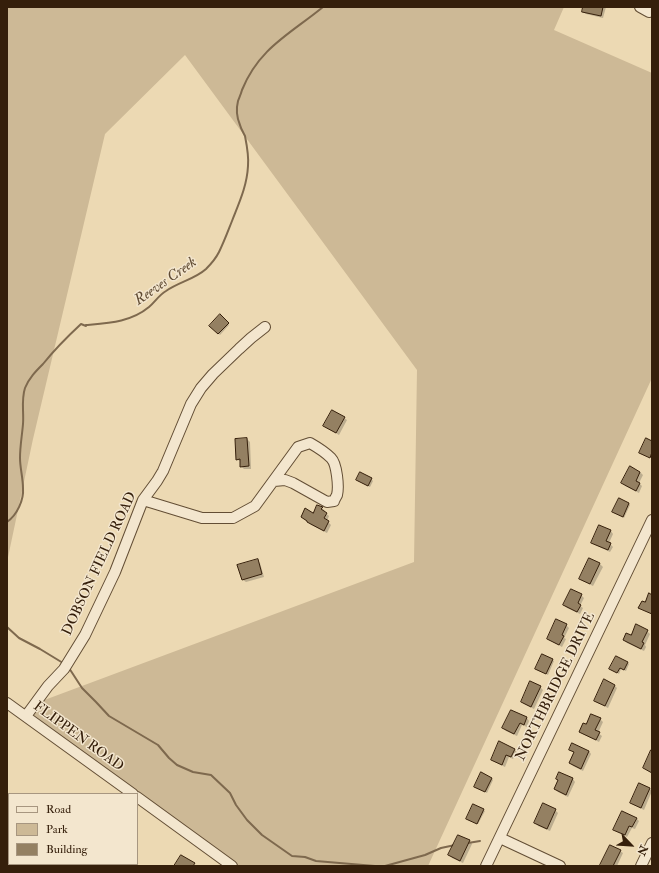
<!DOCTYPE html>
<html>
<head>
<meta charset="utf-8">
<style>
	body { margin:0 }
	#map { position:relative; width:659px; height:873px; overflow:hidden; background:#ecd9b3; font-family:"IM FELL Double Pica",serif }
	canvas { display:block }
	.frame { position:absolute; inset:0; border:8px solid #351f0b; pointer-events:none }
	.legend { position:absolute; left:8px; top:793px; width:130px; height:72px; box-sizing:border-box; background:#f3e6ce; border:1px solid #a79680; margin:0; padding:5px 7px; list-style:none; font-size:12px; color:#351f0b }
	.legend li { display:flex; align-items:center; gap:8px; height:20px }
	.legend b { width:20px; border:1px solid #a79680 }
	.north { position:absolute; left:611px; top:825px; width:40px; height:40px; -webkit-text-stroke:3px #f3e6ce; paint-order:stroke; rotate:115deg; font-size:11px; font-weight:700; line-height:16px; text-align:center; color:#351f0b }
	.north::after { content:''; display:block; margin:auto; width:14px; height:18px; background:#351f0b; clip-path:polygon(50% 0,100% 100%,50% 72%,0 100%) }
</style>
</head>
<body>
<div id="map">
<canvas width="659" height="873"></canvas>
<div class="frame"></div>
<ul class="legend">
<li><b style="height:5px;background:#f3e6ce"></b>Road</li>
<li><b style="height:11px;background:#cdb996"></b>Park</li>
<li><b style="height:11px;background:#948062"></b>Building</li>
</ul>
<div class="north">N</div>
</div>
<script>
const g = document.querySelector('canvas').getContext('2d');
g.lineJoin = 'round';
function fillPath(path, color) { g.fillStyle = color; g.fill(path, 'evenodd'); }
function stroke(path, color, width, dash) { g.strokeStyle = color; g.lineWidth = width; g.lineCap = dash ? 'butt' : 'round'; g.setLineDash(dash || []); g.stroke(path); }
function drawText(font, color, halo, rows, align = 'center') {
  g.font = font + ' "IM FELL Double Pica",serif'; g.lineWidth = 3; g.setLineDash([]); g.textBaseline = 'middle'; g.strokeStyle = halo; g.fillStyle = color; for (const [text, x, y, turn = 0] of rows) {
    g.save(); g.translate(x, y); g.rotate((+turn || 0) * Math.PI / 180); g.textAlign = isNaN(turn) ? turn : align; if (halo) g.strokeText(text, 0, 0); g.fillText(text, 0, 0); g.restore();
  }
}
fillPath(new Path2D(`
	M7,7H564L554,30L652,73V378L428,866H237L15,711L414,562L417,370L185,55L105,134L33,439L7,562Z`), '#cdb996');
fillPath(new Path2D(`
	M584,7H606L603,18L586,14L583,12Z
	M220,316L229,325L220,335L211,326Z
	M344,418L347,420L339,435L327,428L324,426Z
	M247,439L250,442L251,469H244L241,466V462L237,459Z
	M630,468L640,472L643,475L639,483L642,486L639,493L625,486L623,483Z
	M371,479L373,481L370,487L358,481Z
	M629,503L630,505L624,518L613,512Z
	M318,506L322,508L325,511L324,512L329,516L327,521L331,525L327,533L311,525L302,517L314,514Z
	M600,526L611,531L613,534L609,543L613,547L610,552L595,545L592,542Z
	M590,559L600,564L603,567L593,586L583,581L580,579Z
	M257,560L260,563L264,577L246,582L243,580Z
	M581,595L584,598L580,606L583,608L580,614L567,608L564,605Z
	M566,625L569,628L564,638L566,639L562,647L551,641L548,639Z
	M647,631L650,634L645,645L646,647L644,651L627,643L624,640Z
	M552,660L554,661L548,675L536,669Z
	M628,663L629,664L626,671L621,669L619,674L611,669Z
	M614,685L617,688L608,708L598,703L595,701Z
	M540,687L543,690L534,709L524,704L522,702Z
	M511,711L527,718L529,721L527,727L522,725L517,736L506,731L503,728Z
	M600,719L603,722L598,733L602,736L599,742L583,734L580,732L586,726Z
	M514,749L517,752L513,759L509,757L505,767L495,762L492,759Z
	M570,750L589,751L591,754L583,771L573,766L570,763L575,753Z
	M559,773L573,779L575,782L568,797L558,792L555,789L559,781L557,779Z
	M491,778L493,780L487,793L477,788Z
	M640,785L650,789L652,791L644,810L634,805L632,802Z
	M483,810L485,811L478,824L469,820Z
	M555,810L558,813L550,831L538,826L536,823Z
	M636,818L639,821L635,829L632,828L627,837L617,832L614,830Z
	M459,836L470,841L472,844L463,863L452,858L450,855Z
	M620,851L623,853L617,866H602Z`), '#0003');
stroke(new Path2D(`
	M7,522C17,515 24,500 23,488C23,478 20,468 20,458C20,446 22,436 23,424C24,412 21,400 25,388C29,378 36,371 43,364C55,349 67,337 81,324L86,326V325C109,323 131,322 149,307C155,302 159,295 166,291C179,282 195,279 206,269C211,264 216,258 219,252C224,242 228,231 232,221C239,203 247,186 248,166C249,156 247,146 245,136C243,132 241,129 240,125C237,118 236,109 238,101C239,98 241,94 242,90C259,48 290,34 323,7
	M7,627L19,638L40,649L63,663
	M69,668L82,688L96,702L109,716L158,745L169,758L177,765L193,772L211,775L230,793L236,805L247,820L262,835L292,856L305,857L316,861L375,866
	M468,843L480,841
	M385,866L425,855L441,848L455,845`), '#7e694e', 2);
const building = new Path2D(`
	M583,7H603L601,16L582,12Z
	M220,314L229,323L218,334L209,326Z
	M332,410L345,417L336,433L323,426Z
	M247,438L249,466L240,467V459L236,460L235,439Z
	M646,438L652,441V452L650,458L639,453Z
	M630,466L640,472L636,481L640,483L636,491L621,483Z
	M360,472L372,478L368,486L356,480Z
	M619,498L629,503L623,517L612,512Z
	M317,505L323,507L321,509L327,513L324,518L329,521L324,531L307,522V521L301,517L305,508L313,513Z
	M599,525L611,530L606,541L611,543L608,550L591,543Z
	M589,558L600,563L590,584L579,579Z
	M258,559L262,574L242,580L237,565Z
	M571,589L582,594L578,603L581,605L577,612L563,605Z
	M649,593L652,595V614L638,608L642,601L645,602Z
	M556,619L567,624L562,635L564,636L559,645L547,639Z
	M636,624L648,630L642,642L644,643L641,649L623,640L626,633L631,635Z
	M542,654L553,659L546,674L535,669Z
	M616,656L628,662L624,670L620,668L617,673L609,669Z
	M604,679L615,685L605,706L594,701Z
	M530,681L541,686L531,707L521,702Z
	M511,710L527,717L524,725L520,723L514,734L502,728Z
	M591,714L601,718L595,730L600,732L596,740L579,732L583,723L586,724Z
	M499,741L515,749L511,757L506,755L502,765L491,760Z
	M572,743L589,751L581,769L569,763L574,752L569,750Z
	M651,750H652V773L643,768Z
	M481,772L492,778L485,792L474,787Z
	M559,772L573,778L566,795L554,789L558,780L556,779Z
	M639,783L650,788L641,808L630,803Z
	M543,803L556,809L547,829L534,823Z
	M473,804L484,809L477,824L466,819Z
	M622,811L637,818L632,827L629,826L625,835L613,830Z
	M458,835L470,840L460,861L448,855Z
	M610,845L621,850L613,866H601L600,865Z
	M181,855L195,863L193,866H174Z`);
fillPath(building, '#948062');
stroke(building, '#351f0b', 1);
const minor = new Path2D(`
	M640,7L649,12L652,11
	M143,500L202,518H233L255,506L298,447L310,443C317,447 325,452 331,458C337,464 339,487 337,495C336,497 334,500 334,501L327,502L293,483L285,480L274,481
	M7,703L133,794
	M26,716L48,686L64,669L85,635L115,572L143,500L157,481L163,471L191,404L201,388L213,374L239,349L251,338L265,327
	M137,797L232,866
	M500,838L560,866
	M486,866L652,520
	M641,866L652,843`);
stroke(minor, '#634e35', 12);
stroke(minor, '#f3e6ce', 10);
drawText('14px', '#351f0b', '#f3e6ce', [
	["DOBSON FIELD ROAD",100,564,-65],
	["NORTHBRIDGE DRIVE",556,687,-64],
	["FLIPPEN ROAD",78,737,36]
]);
drawText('italic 15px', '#5f4a32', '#f3e6ce', [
	["Reeves Creek",166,282,-35]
]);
</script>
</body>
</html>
